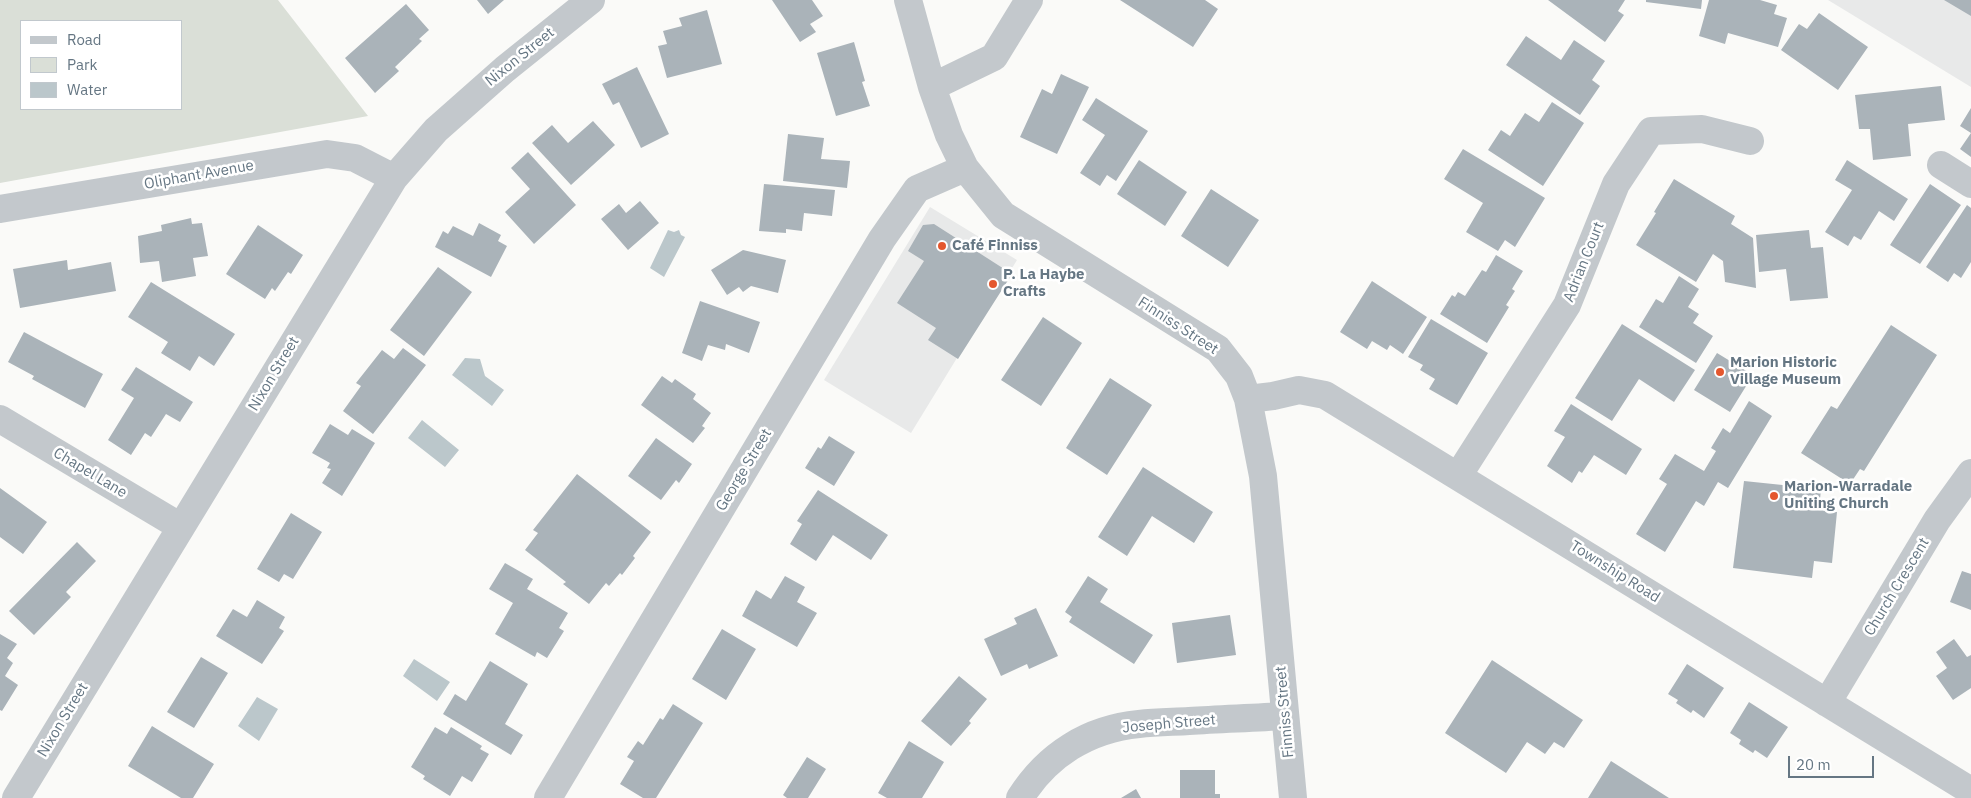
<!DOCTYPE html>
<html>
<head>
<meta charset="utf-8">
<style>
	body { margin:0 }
	#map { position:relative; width:1971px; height:798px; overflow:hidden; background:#fafaf8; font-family:"IBM Plex Sans",sans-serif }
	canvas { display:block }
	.legend { position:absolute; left:20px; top:20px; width:162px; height:90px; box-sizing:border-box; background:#fff; border:1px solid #c1c8cd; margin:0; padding:6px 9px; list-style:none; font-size:15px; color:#657683 }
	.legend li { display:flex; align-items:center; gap:10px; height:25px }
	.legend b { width:25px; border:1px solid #c1c8cd }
	.scale { position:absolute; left:1788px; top:756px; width:86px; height:22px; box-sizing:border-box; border:2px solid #657683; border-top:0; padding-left:6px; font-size:15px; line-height:18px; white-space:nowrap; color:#657683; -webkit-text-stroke:4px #fff; paint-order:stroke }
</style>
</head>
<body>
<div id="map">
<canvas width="1971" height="798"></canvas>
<ul class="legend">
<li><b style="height:6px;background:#c3c8cc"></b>Road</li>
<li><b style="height:14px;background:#dadfd7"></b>Park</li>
<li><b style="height:14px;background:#bbc7cb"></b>Water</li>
</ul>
<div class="scale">20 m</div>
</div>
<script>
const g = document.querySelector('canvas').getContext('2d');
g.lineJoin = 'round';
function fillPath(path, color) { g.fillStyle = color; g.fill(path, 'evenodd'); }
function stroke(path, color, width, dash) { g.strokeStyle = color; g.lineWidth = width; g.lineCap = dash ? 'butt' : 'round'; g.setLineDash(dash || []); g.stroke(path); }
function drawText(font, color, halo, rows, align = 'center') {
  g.font = font + ' "IBM Plex Sans",sans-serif'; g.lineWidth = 5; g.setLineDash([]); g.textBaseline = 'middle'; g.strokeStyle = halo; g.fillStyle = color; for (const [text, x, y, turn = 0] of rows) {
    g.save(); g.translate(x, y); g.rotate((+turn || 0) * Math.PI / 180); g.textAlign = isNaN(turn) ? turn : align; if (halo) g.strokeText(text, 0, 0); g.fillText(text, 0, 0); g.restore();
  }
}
fillPath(new Path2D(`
	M1828,0H1971V87Z
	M930,207L1017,260L911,433L824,380Z`), '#e8e9e9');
fillPath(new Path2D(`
	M0,0H278L368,116L0,183ZM21,21H181V109H21Z`), '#dadfd7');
fillPath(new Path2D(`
	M668,230L674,232L679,230L681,235L685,237L664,277L650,268Z
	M465,358L480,359L485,376L504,390L492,406L452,375Z
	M422,420L459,450L445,467L408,438Z
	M414,659L450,682L437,701L403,676Z
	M257,697L278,709L259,741L238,726Z`), '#bbc7cb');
fillPath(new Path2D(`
	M477,0H504L488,14Z
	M772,0H812L823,16L810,24L816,32L800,42Z
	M1120,0H1205L1218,9L1193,47Z
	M1548,0H1625L1618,11L1624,15L1605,42Z
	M1646,0H1702L1701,9L1646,2Z
	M1709,0H1760L1777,5L1774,14L1787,18L1778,47L1728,33L1725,44L1699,36Z
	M1944,0H1971V16Z
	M406,4L429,30L419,39L422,41L395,67L399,71L375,93L345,58Z
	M707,10L722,64L667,78L658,46L667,44L663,31L682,26L679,18Z
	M1819,13L1868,47L1838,90L1781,50L1799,24L1807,29Z
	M1526,36L1561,60L1574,40L1605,61L1592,80L1600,86L1580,115L1506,65Z
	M854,42L865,81L862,82L870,106L836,116L817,53Z
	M637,67L669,134L641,148L619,102L613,105L602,84Z
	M1061,74L1089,87L1057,154L1020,137L1042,89L1052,94Z
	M1941,86L1945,120L1908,124L1911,156L1873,160L1870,129H1859L1855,95Z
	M1096,98L1148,131L1116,181L1107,175L1100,186L1080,173L1105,135L1082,120Z
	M1552,102L1584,123L1543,186L1488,150L1501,130L1510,136L1525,113L1539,122Z
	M1971,108V157L1960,149L1971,133L1960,126Z
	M593,121L615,145L571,185L532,143L552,125L568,143Z
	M788,134L824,138L821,159L850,161L847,188L783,181Z
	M1463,149L1545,198L1515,247L1505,240L1498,251L1466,232L1483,203L1444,179Z
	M528,152L576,205L534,244L505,212L530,189L511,168Z
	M1139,160L1187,192L1165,226L1117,194Z
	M1847,160L1908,199L1894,221L1879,211L1861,240L1854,236L1848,246L1825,232L1852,190L1835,180Z
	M1674,179L1735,216L1731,224L1753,238L1756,288L1725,282L1723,261L1713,254L1696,282L1636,245L1656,213L1654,212Z
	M764,184L835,190L832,216L804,213L802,231L786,229V233L759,231Z
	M1930,184L1961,205L1920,264L1890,245Z
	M1211,189L1259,220L1228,267L1181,236Z
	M640,201L659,223L628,250L601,219L619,204L626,213Z
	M1967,205L1971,208V262L1961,278L1954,273L1948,282L1926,267Z
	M191,218L192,224L202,223L208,256L193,258L196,276L162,282L159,261L140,263L138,236L162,231L161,225Z
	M479,223L501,235L498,241L507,246L491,277L435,247L443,231L448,234L453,226L473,236Z
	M934,224L1012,274L958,359L928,340L936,328L897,303L924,261L908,251L923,225Z
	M258,225L303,255L291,274L288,272L275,291L272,288L265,299L226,274Z
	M1809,230L1811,248L1823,247L1828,298L1790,301L1786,269L1759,272L1756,235Z
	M743,250L786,260L778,293L751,286L743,292L739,287L727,295L711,270Z
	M1496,255L1523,271L1512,289L1515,291L1506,305L1509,307L1487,343L1440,314L1452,295L1455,297L1458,292L1465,296L1482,270L1486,272Z
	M67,260L68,270L111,262L116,291L20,308L13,269Z
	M438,267L472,292L424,356L390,330Z
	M1679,276L1699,289L1688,307L1699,314L1693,323L1713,336L1696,363L1639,327L1656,299L1663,303Z
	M1372,281L1427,317L1403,354L1390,345L1387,350L1372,341L1367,349L1340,332Z
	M151,282L235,334L214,366L199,356L190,371L161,353L168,342L128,317Z
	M700,301L760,322L749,353L726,344L725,350L708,345L702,361L682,353Z
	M1043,317L1082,343L1041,406L1001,380Z
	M1431,319L1488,353L1457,405L1429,389L1435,379L1420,370L1423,365L1408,357Z
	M1622,324L1695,370L1674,402L1639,379L1612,421L1575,398Z
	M1891,325L1937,355L1864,471L1860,469L1850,484L1801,453L1831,406L1837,409Z
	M24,332L103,374L85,408L32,379L34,376L8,362Z
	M403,348L426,365L373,434L343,411L361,386L356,383L382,350L394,359Z
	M1717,353L1753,375L1730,412L1694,390Z
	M136,367L193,402L180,422L166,414L151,437L145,433L131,455L108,440L134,398L121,390Z
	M662,376L672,383L675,379L696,394L693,399L711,413L702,426L705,428L693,443L641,405Z
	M1110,378L1152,405L1107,475L1066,448Z
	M1749,401L1772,416L1728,488L1718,482L1704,506L1696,501L1665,552L1636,534L1667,484L1659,479L1675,454L1704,471L1716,451L1711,448L1723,428L1730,433Z
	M1571,404L1642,449L1626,475L1594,455L1582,473L1579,471L1572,483L1547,466L1565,437L1554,431Z
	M330,424L348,435L352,429L375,443L342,496L322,483L331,469L327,468L330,463L312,453Z
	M829,436L855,452L834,486L805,468L818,447L821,449Z
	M656,438L692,464L679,483L676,480L661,500L628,476Z
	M1143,467L1213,512L1194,543L1152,516L1127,556L1098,537Z
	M577,474L651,532L633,556L635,558L622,575L620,573L609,586L606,583L589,604L563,584L566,582L525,550L538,533L533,530Z
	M1744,481L1821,489L1819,510L1837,512L1832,563L1814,561L1812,578L1733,568Z
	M0,488L47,522L23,554L0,537Z
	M818,490L888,535L871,560L833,535L816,561L790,544L802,524L797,521Z
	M291,513L322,532L293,579L284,574L279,582L257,569Z
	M77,542L96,561L66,592L71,597L34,635L9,611Z
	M505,563L533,579L527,589L568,613L559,628L564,631L547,658L537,652L535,657L495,634L513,603L489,589Z
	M1962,571L1971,574V610L1950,602Z
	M785,576L805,587L797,602L817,613L797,647L742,616L756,590L771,599Z
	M1088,576L1108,589L1100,602L1153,635L1134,664L1069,622L1072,617L1065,612Z
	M257,600L285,617L279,628L284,631L262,664L216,636L233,609L247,617Z
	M1036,608L1058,656L1029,669L1027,664L1001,676L984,639L1017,624L1014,618Z
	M1230,615L1236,655L1177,663L1172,623Z
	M722,629L756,649L726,700L692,679Z
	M0,634L17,644L7,658L13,663L5,676L18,685L2,711L0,710Z
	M1954,639L1967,657L1971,655V688L1953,700L1936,676L1947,668L1936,652Z
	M201,657L228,673L194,728L167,712Z
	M1492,660L1583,720L1564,748L1554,742L1545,754L1527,742L1506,773L1445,733Z
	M490,661L528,684L505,724L523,735L511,755L443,714L455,694L466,701Z
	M1687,664L1724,688L1704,718L1693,710L1691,713L1676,703L1678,700L1668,694Z
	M959,676L987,699L969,721L971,723L951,746L921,721Z
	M1749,702L1788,727L1767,758L1755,750L1753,753L1739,744L1741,740L1730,733Z
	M673,704L703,723L656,798H643L620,784L634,761L627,757L638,741L643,745L660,718L663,720Z
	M152,726L214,764L193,798H181L128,766Z
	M435,727L447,734L451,727L482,746L480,749L489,754L472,782L462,776L450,796L423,779L425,776L411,767Z
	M909,741L944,762L922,798H887L878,793Z
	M807,757L826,769L808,798H787L783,795Z
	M1611,761L1669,798H1588Z
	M1180,770H1215V794H1220V798H1180Z
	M1136,789L1141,798H1121Z`), '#aab3b9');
stroke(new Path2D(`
	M908,0L932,87L949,135L965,168L1003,215L1218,349L1239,376L1248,399L1263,476L1293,798
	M932,87L994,57L1029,0
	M1941,165L1971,184
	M0,209L327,154L355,158L394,178
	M1248,399L1273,396L1299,390L1325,395L1971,791
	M0,419L181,527
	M1458,476L1567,305L1616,184L1651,131L1702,129L1750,141
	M1827,703L1937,520L1971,473
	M16,798L394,178L436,130L505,69L591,0
	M548,798L882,239L917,189L965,168
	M1020,798C1047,755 1088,729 1139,724C1156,722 1173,722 1189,721C1221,719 1253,718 1285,716`), '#c3c8cc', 28);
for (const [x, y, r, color] of [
	[942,246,5,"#e4572e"],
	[993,284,5,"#e4572e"],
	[1720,372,5,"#e4572e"],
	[1774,496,5,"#e4572e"]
]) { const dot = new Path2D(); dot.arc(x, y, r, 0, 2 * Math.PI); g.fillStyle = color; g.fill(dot); stroke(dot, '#fff', 2); }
drawText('15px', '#657683', '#fff', [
	["Nixon Street",520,57,-39],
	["Oliphant Avenue",199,175,-10],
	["Adrian Court",1584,262,-68],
	["Finniss Street",1178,326,33],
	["Nixon Street",274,374,-59],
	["George Street",744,470,-59],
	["Chapel Lane",90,473,31],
	["Township Road",1615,572,32],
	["Church Crescent",1897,587,-59],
	["Finniss Street",1285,712,-95],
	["Nixon Street",63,720,-59],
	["Joseph Street",1169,724,-5]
]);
drawText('bold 15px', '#657683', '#fff', [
	["Café Finniss",952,246],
	["P. La Haybe",1003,275],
	["Crafts",1003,292],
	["Marion Historic",1730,363],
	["Village Museum",1730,380],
	["Marion-Warradale",1784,487],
	["Uniting Church",1784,504]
], 'left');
</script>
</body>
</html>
